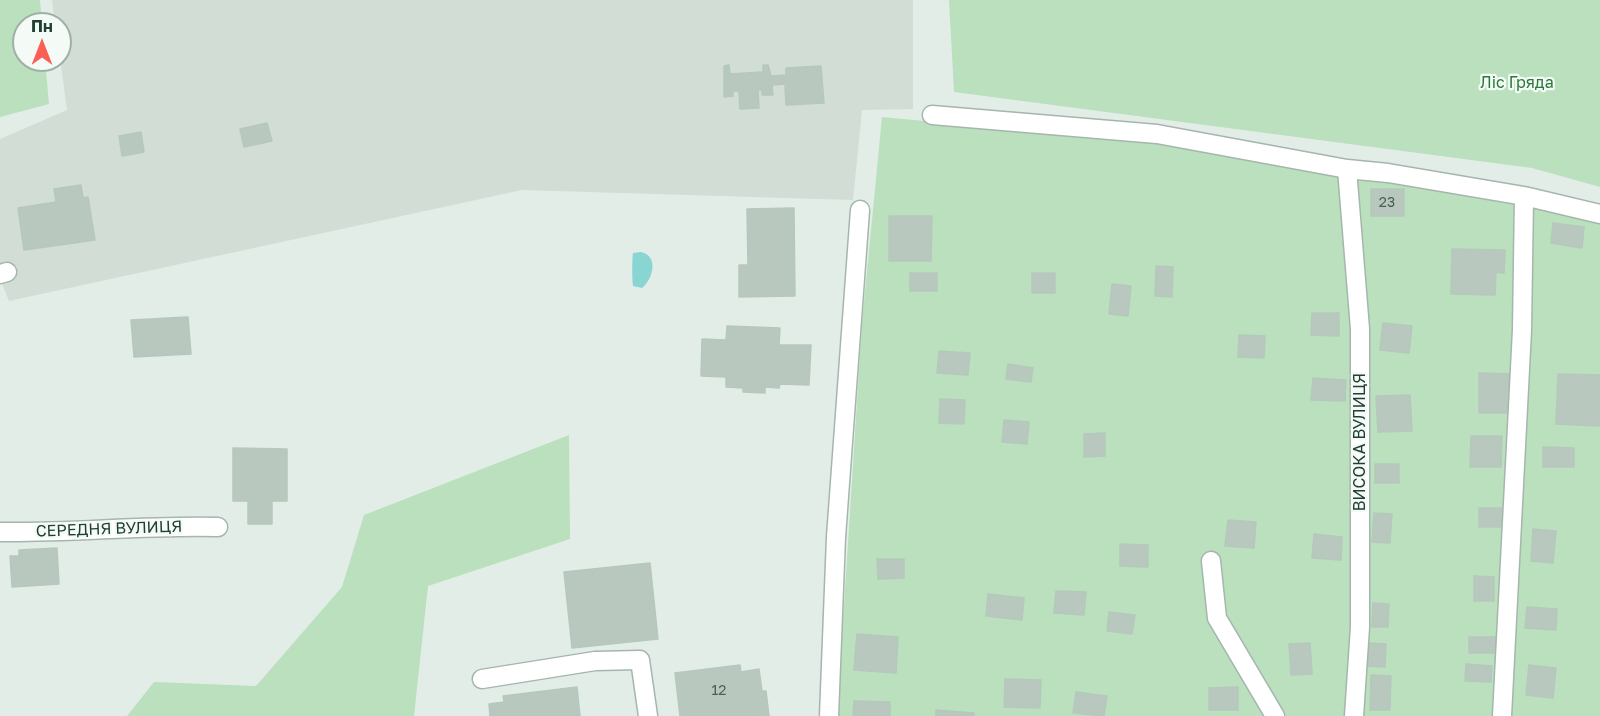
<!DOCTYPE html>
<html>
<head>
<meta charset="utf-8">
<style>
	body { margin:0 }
	#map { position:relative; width:1600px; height:716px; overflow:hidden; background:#e3ede7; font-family:"Golos Text",sans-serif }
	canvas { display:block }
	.north { position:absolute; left:12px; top:12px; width:60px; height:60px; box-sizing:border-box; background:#f4faf5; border:2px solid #a0b0a7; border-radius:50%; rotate:0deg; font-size:16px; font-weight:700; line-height:24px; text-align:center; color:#214032 }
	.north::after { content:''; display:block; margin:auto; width:21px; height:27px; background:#fa5e55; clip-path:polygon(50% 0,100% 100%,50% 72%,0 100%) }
</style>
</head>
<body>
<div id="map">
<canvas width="1600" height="716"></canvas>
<div class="north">Пн</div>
</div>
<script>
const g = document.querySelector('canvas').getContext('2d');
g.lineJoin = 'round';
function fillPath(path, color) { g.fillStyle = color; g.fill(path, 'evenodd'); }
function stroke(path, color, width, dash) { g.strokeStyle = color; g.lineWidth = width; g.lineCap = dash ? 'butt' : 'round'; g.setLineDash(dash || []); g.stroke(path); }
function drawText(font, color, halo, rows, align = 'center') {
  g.font = font + ' "Golos Text",sans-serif'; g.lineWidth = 4.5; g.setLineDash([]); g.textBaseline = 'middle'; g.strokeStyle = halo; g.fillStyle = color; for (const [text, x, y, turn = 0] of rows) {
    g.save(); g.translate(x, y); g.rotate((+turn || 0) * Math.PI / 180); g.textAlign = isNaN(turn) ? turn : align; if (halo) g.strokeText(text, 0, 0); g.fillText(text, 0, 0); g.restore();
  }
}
fillPath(new Path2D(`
	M52,0H913V109L862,110L853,200L522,190L9,301L0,279V139L67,110L60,58V24H55Z`), '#d1ddd5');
fillPath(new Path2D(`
	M0,0H40L42,24H24V60H45L49,104L0,117Z
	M949,0H1600V187L1532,168L954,92Z
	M882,117L1175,145L1578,216L1600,222V716H837L862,323Z
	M569,435L570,539L428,586L414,716H127L154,682L256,686L342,587L364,515Z`), '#bae0bd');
fillPath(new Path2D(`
	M641,252C659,256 653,279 642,288L633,286C632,281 632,258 633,253Z`), '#88d5d3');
const building = new Path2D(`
	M729,65L730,74L763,72V65H768L771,76L786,75V68L821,66L824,103L786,105L785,84L772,85L773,95H762V90H758L759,108L740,109L739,91H733V96L724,97V66Z
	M267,123L272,141L244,147L240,129Z
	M141,132L144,152L122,156L119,136Z
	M81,185L83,198L88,197L95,240L24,250L18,208L56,202L54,189Z
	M1371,189H1404V216H1371Z
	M794,208L795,296L739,297V265H748L747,209Z
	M889,216H932L931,261H889Z
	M1553,223L1584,227L1582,248L1551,243Z
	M1452,249L1505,250L1504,273L1496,272L1495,295L1451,294Z
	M1156,266L1173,267L1172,297L1155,296Z
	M910,273H937V291H910Z
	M1032,273H1055V293H1032Z
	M1112,284L1131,286L1128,316L1109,314Z
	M1312,313H1339V336L1311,335Z
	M188,317L191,354L134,357L131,320Z
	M1383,323L1412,326L1409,353L1380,350Z
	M727,326L780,328L779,345H811L809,385L780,384L779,388L765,387V393L743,392V388L726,387V377L701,376L702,339L726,340Z
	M1239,335L1265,336L1264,358L1238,357Z
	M939,351L970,353L968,375L937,373Z
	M1008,364L1033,368L1031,382L1006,379Z
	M1479,373L1513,374V413H1479Z
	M1558,374L1600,375V426L1556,424Z
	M1313,378L1346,380L1345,401L1311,400Z
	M1410,395L1412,431L1378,432L1376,396Z
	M940,399L965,400L964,424L939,423Z
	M1004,420L1029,422L1027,444L1002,442Z
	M1105,433V456L1084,457V434Z
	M1471,436H1502L1501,467H1470Z
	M1543,447L1574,448V467H1543Z
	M233,448L287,449V501H272V524H248V501H233Z
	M1375,464H1399V483H1375Z
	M1479,508H1503V527H1479Z
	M1374,513L1392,514L1390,543L1372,542Z
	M1228,520L1256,522L1254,548L1225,546Z
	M1533,529L1556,531L1553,563L1531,561Z
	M1314,534L1342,537L1341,560L1312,558Z
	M1120,544L1148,545V567L1120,566Z
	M57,548L59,584L12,587L10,556H19V550Z
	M877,559H904V578L878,579Z
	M650,563L658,639L572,648L564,572Z
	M1474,576L1494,577V601H1474Z
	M1056,591L1086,592L1084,615L1054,613Z
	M988,594L1024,598L1022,620L986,616Z
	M1373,603L1389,604L1388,627H1372Z
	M1527,607L1557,609L1556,630L1525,628Z
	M1109,612L1135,615L1132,634L1107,631Z
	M857,634L898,637L896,673L854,670Z
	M1469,637H1496L1495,653H1469Z
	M1310,643L1312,674L1291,675L1289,644Z
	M1368,643L1386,644L1385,667L1367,666Z
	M1466,664L1492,666L1491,682L1465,681Z
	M740,665L741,672L759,669L762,691H766L769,716H680L675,673Z
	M1529,665L1556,668L1553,698L1526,695Z
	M1371,675L1391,676L1390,710H1370Z
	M1005,679L1041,680L1040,708L1004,707Z
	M577,687L580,716H490L489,704L504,702L503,696Z
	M1238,687V710H1209V688Z
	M1076,692L1107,696L1104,716L1073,713Z
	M854,701L890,702V716H853Z
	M936,710L974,713V716H936Z`);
fillPath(building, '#b8c8bf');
stroke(building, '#b5c8bc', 1.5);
const minor = new Path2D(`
	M932,115L1157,134L1347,169L1388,173L1524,196L1600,214
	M1347,169L1360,329V627L1354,716
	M0,274L7,272
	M0,532C73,533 145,525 218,527
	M1211,561L1217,618L1275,716
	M482,679L595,661L640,660L648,716
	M829,716L836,537L860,210
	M1502,716L1522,330L1524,196`);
stroke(minor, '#a5b6ad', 21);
stroke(minor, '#fff', 18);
drawText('14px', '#476255', null, [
	["23",1387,203],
	["12",719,691]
]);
drawText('16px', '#297939', '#f4faf5', [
	["Ліс Гряда",1517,83]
]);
drawText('16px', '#214032', '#f4faf5', [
	["ВИСОКА ВУЛИЦЯ",1360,442,-90],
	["СЕРЕДНЯ ВУЛИЦЯ",109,529,-2]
]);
</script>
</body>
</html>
